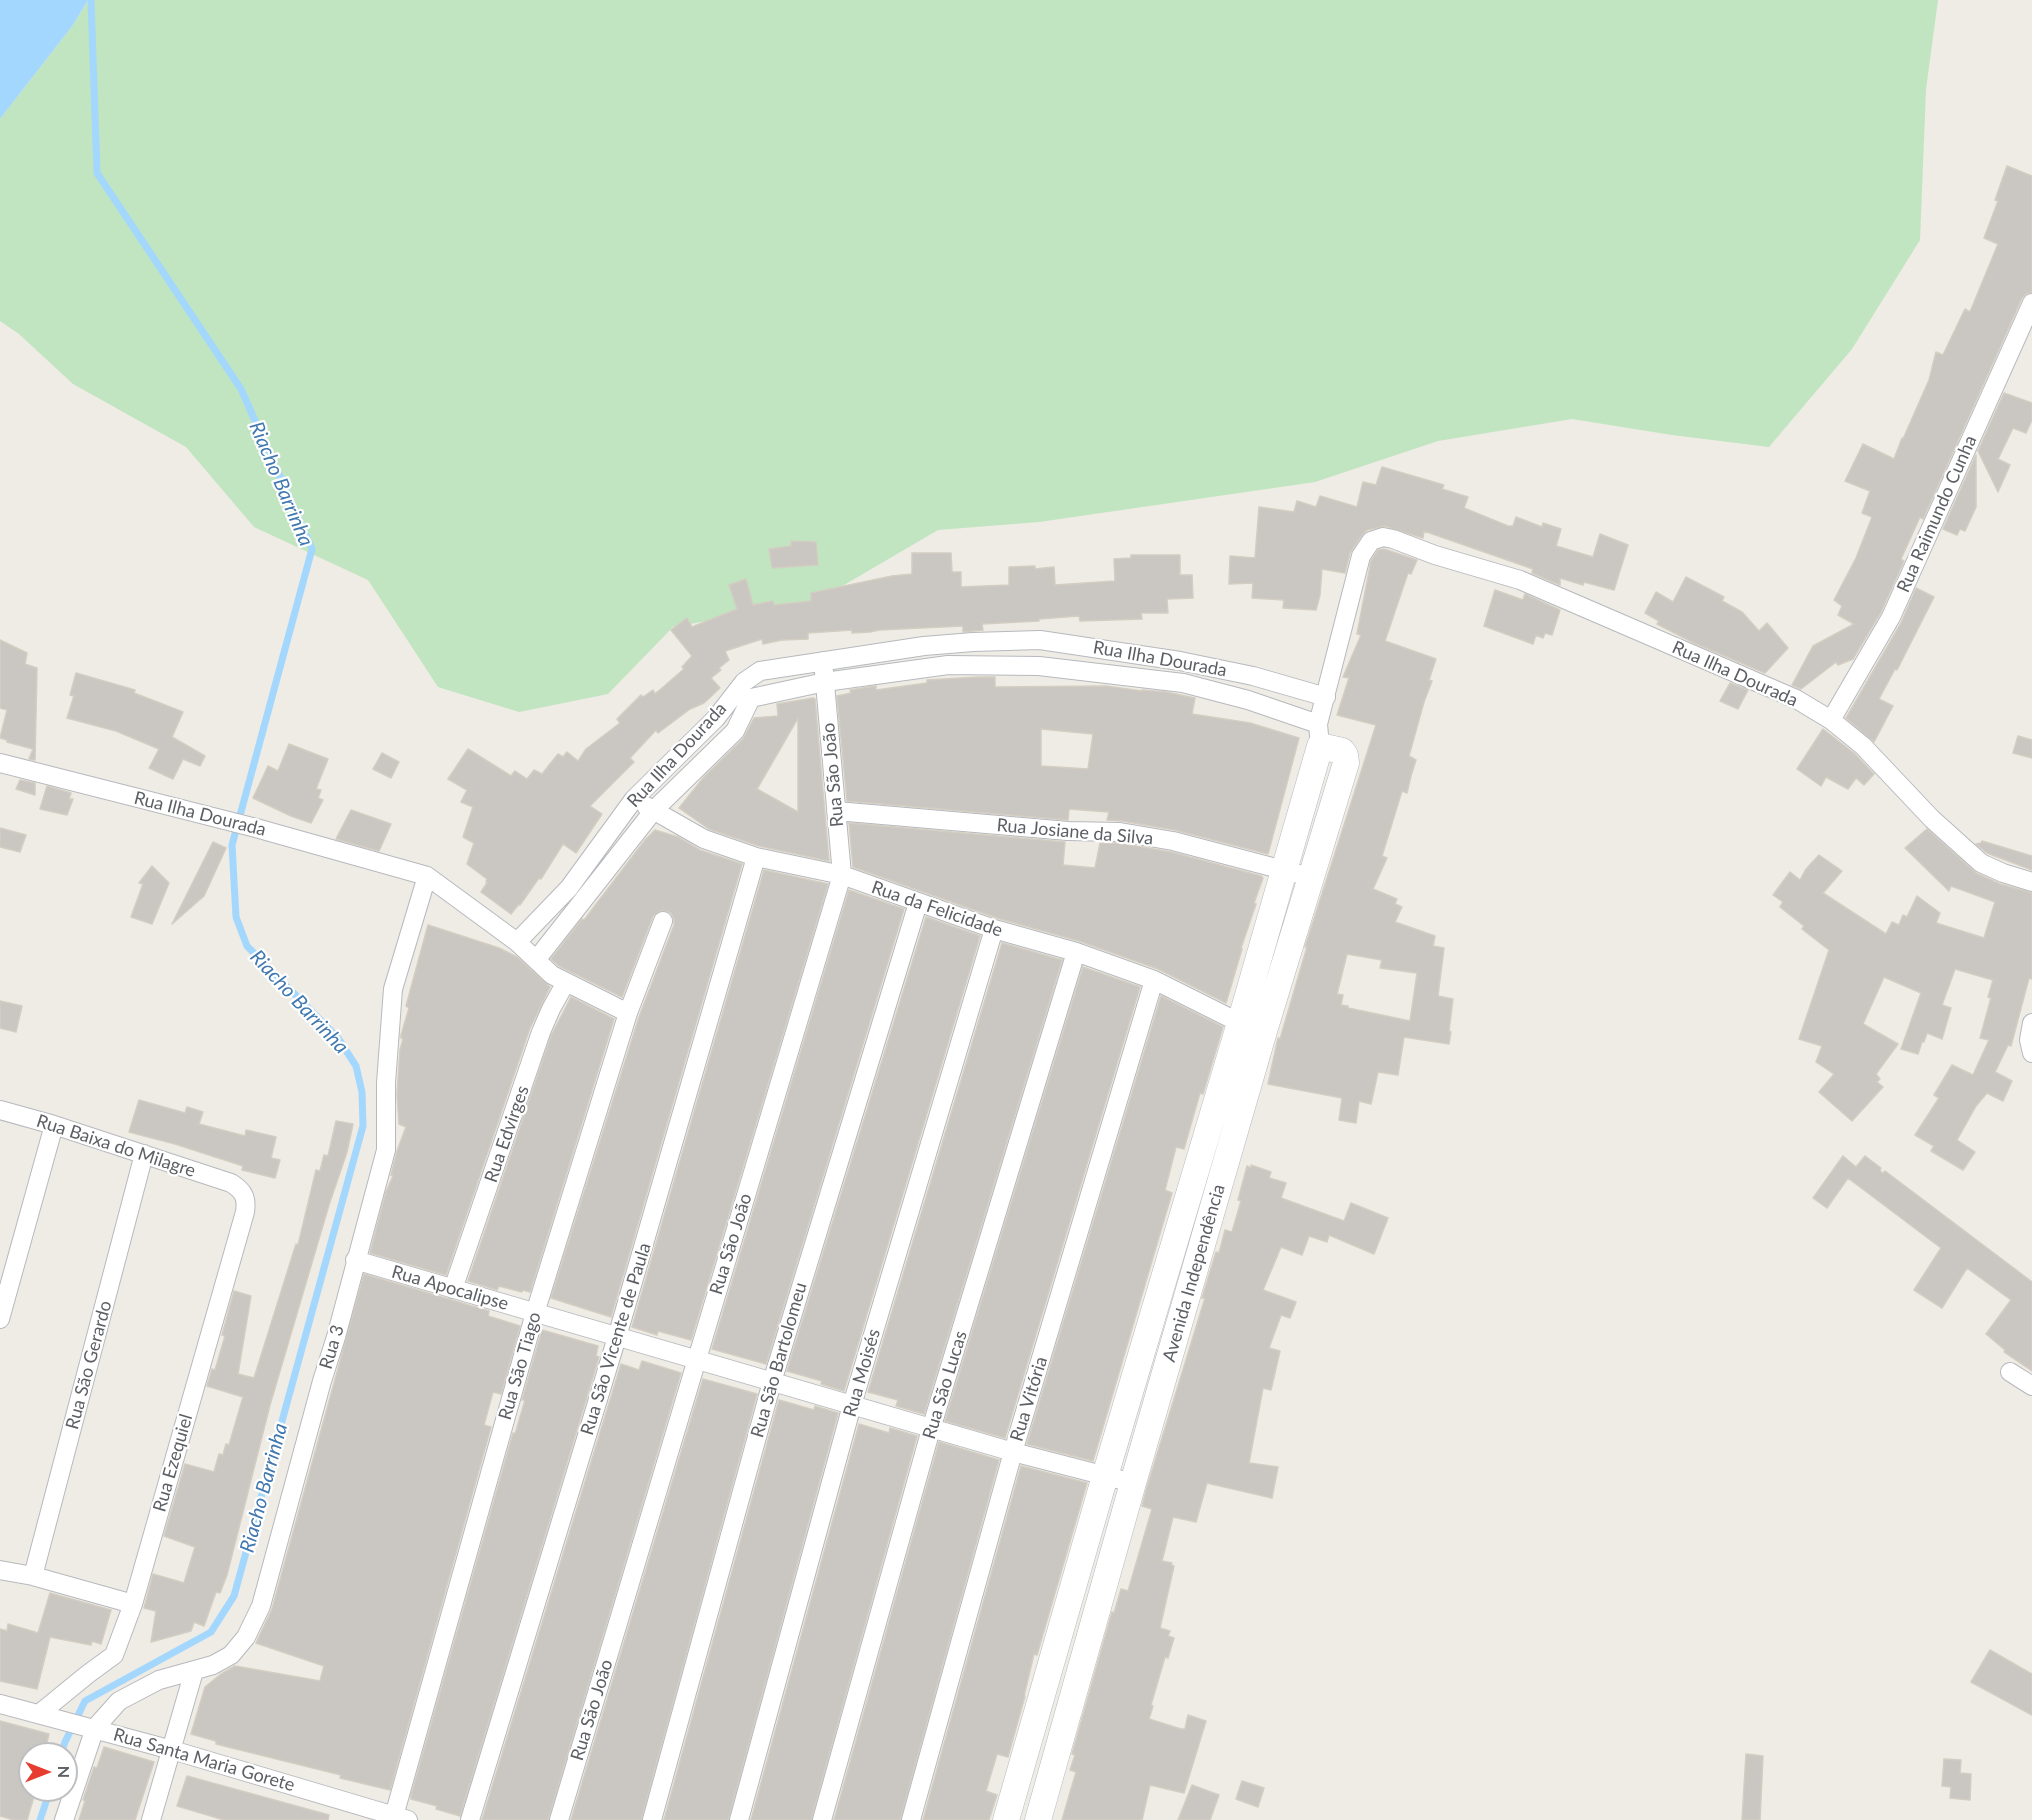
<!DOCTYPE html>
<html>
<head>
<meta charset="utf-8">
<style>
	body { margin:0 }
	#map { position:relative; width:2032px; height:1820px; overflow:hidden; background:#eeece4; font-family:Lato,sans-serif }
	canvas { display:block }
	.north { position:absolute; left:18px; top:1742px; width:60px; height:60px; box-sizing:border-box; background:#fff; border:2px solid #bebfc1; border-radius:50%; rotate:90deg; font-size:16px; font-weight:700; line-height:24px; text-align:center; color:#5c5f64 }
	.north::after { content:''; display:block; margin:auto; width:21px; height:27px; background:#e73d31; clip-path:polygon(50% 0,100% 100%,50% 72%,0 100%) }
</style>
</head>
<body>
<div id="map">
<canvas width="2032" height="1820"></canvas>
<div class="north">N</div>
</div>
<script>
const g = document.querySelector('canvas').getContext('2d');
g.lineJoin = 'round';
function fillPath(path, color) { g.fillStyle = color; g.fill(path, 'evenodd'); }
function stroke(path, color, width, dash) { g.strokeStyle = color; g.lineWidth = width; g.lineCap = dash ? 'butt' : 'round'; g.setLineDash(dash || []); g.stroke(path); }
function drawText(font, color, halo, rows, align = 'center') {
  g.font = font + ' Lato,sans-serif'; g.lineWidth = 4.5; g.setLineDash([]); g.textBaseline = 'middle'; g.strokeStyle = halo; g.fillStyle = color; for (const [text, x, y, turn = 0] of rows) {
    g.save(); g.translate(x, y); g.rotate((+turn || 0) * Math.PI / 180); g.textAlign = isNaN(turn) ? turn : align; if (halo) g.strokeText(text, 0, 0); g.fillText(text, 0, 0); g.restore();
  }
}
fillPath(new Path2D(`
	M88,0H1938L1926,89L1920,240L1852,349L1769,447L1672,435L1572,419L1438,441L1315,482L1039,522L938,530L815,602L673,627L608,694L519,712L438,687L368,580L254,527L186,447L73,384L19,334L0,321V119L73,25Z`), '#c0e5c0');
fillPath(new Path2D(`
	M0,0H88L73,25L0,119Z`), '#a4d7fe');
stroke(new Path2D(`
	M61,1754L65,1742L85,1701L211,1632L234,1596L363,1126L362,1092L356,1066L338,1038L247,946L236,917L232,845L312,549L241,389L97,173L91,0
	M40,1820L50,1790`), '#a4d7fe', 7);
const building = new Path2D(`
	M2007,166L2032,176V292L2026,294L2022,298L1923,519L1920,517L1901,559L1904,561L1881,612L1853,659L1838,665L1836,662L1801,689L1792,685L1813,646L1854,624L1838,615L1842,606L1834,600L1856,558L1872,517L1862,513L1870,491L1845,481L1863,444L1894,459L1902,438L1903,439L1929,380L1936,352L1943,355L1965,309L1970,312L1998,244L1984,238L1998,201L1995,200Z
	M2004,393L2032,403V420L2026,433L2013,428L1998,459L2010,465L1998,492L1978,451Z
	M1976,455V507L1965,531L1960,529L1957,535L1943,529Z
	M1382,467L1444,485L1442,489L1468,497L1464,508L1508,526H1513L1516,517L1542,527L1543,523L1561,529L1556,546L1593,557L1600,534L1628,545L1614,590L1584,582L1583,585L1560,578V585L1532,573L1533,569L1424,531L1423,538L1385,526L1367,530L1362,535L1350,553L1345,573L1322,569L1320,595L1316,610L1283,608L1284,600L1252,598L1253,583L1229,584L1230,556L1255,558L1259,507L1294,512L1297,501L1316,507L1320,496L1357,507L1363,482L1376,485Z
	M791,541L816,542L818,565L772,568L769,549L791,546Z
	M1384,549L1417,560L1411,574L1408,573L1385,641L1436,659L1429,680L1432,681L1424,702L1409,756L1416,760L1411,776L1407,793L1402,791L1382,856L1387,858L1373,889L1397,899L1395,904L1402,907L1395,922L1435,936L1433,946L1444,948L1438,996L1453,999L1449,1031L1451,1032L1449,1044L1404,1037L1398,1075L1378,1072L1371,1104L1359,1101L1356,1123L1339,1120L1342,1098L1268,1084L1278,1038L1280,1039L1307,947H1305L1376,725L1337,715L1349,678L1343,677L1361,635L1357,634L1371,561L1378,550ZM1347,954L1382,960L1380,968L1417,973L1410,1021L1348,1008V1006L1341,1005L1343,995L1337,994Z
	M912,553H951L952,572H961V587L1009,585V567L1035,566V569L1054,567L1055,585L1115,581L1114,559L1131,558V555H1180V575H1192L1193,598L1167,599L1168,613H1141L1142,619L1080,621L1079,616L1039,619V621L982,624L983,630L963,632V626L879,630L870,632L852,633V630L808,633V639L782,640L763,644L762,639L725,651L729,660L719,668L721,670L711,678L720,688L704,703L690,709L658,733L656,730L630,758L634,762L590,806L602,814L576,853L563,844L541,879L539,878L520,905L519,904L511,914L481,892L487,883L486,882L487,879L467,864L474,843L463,837L473,807L461,802L467,790L448,779L468,749L511,776L515,771L527,779L534,770L542,774L558,754L563,757L567,752L578,761L586,749L620,723L617,719L641,695L643,697L653,690L655,694L684,669L682,667L692,656L671,630L687,618L692,627L737,609L729,585L746,579L753,605L773,601L774,605L811,601V593L892,576L912,574Z
	M1686,577L1724,597L1722,601L1742,612L1759,631L1767,623L1788,648L1765,673L1694,643L1657,624L1659,621L1645,613L1656,592L1673,602Z
	M1916,588L1934,597L1897,670L1895,669L1879,699L1893,706L1874,742L1846,718L1901,623Z
	M1495,590L1523,600L1525,594L1560,610L1552,635L1545,633L1543,638L1536,635L1533,644L1484,626Z
	M0,640L27,653L25,664L37,668L35,760L29,759L33,749L7,742V740L0,738L7,710L0,708Z
	M76,673L135,690L134,693L183,712L172,737L205,756L200,766L183,759L173,779L149,768L159,749L116,731L67,718L74,696L70,695Z
	M978,677H995V687L1106,686L1142,691V690L1166,692L1195,698L1192,714L1250,723L1299,738L1268,854L1175,830L1122,821L1107,820L1109,812L1069,809L1068,820L847,801L837,696L851,693L850,690L876,686V690L927,683V680ZM1041,729L1093,734L1088,769L1041,766Z
	M1730,683L1748,690L1738,709L1720,701Z
	M813,698L815,699L829,861L759,846L709,829L679,808L704,777L743,739L754,718L778,716L777,704ZM798,718V812L757,789Z
	M1823,729L1855,754L1874,774L1864,785L1856,778L1848,789L1826,777L1821,786L1797,769Z
	M2018,736L2032,740V758L2013,753Z
	M289,744L328,759L316,789L321,790L318,798L323,800L311,823L291,816L253,798L268,766L278,771Z
	M382,753L399,762L391,778L373,769Z
	M20,780L35,783V795L16,789Z
	M47,786L71,793L69,799H73L67,815L40,809Z
	M351,810L391,824L379,851L336,839Z
	M849,823L1065,842L1063,865L1095,868L1100,843H1119L1171,852L1261,876L1263,878L1254,903L1256,904L1241,948L1242,949L1226,1003L1158,969L1079,941L997,918L853,867Z
	M0,828L26,835L20,852L0,847Z
	M1927,829L1976,873L2000,884L2032,893V979L2029,978L2011,1046L2008,1045L1995,1072L2012,1081L2003,1101L1987,1093L1976,1106L1957,1140L1975,1152L1963,1170L1931,1151L1934,1146L1915,1135L1939,1098L1934,1095L1952,1065L1973,1075L1989,1040L1980,1038L1991,998L1988,997L1993,980L1955,969L1942,1005L1951,1008L1942,1039L1927,1033L1924,1042H1922L1918,1054L1901,1049L1921,993L1884,977L1863,1024L1898,1044L1876,1074L1880,1079L1877,1082L1883,1087L1852,1121L1819,1092L1834,1074L1816,1062L1822,1046L1799,1039L1829,950L1802,929L1804,926L1780,907L1783,902L1773,895L1790,872L1800,880L1806,869L1819,855L1842,871L1823,893L1886,934L1892,922L1899,925L1903,915L1907,917L1917,896L1940,913L1936,923L1984,938L1995,902L1951,886L1949,891L1905,848Z
	M655,830L678,837L700,850L742,864L611,1317L551,1298L639,1017L674,925V919L671,913L662,910L653,916L622,997L559,966L551,959L582,919L584,920L645,840Z
	M1982,841L2032,856V870L1987,853L1976,844L1981,843Z
	M213,842L226,848L204,896L172,924Z
	M152,866L169,883L152,924L131,917L143,884L139,883Z
	M764,870L828,884L691,1340L658,1331L657,1335L632,1327Z
	M849,890L904,909L766,1364L712,1349Z
	M926,917L980,936L844,1391L821,1384L822,1381L787,1371Z
	M428,925L499,948L517,957L550,987L530,1028L446,1275L370,1253L386,1192L393,1176L391,1175L397,1151L406,1127L399,1124L397,1094L400,1050L403,1039L401,1038V1035L409,1008L406,1006Z
	M1002,943L1062,960L924,1414L896,1406L898,1400L868,1392Z
	M1083,967L1140,987L1005,1438L945,1421Z
	M1161,996L1223,1027L1203,1094L1200,1093L1184,1149L1176,1147L1165,1190L1172,1193L1093,1461L1027,1444Z
	M571,997L614,1019L530,1292L523,1290L522,1292L499,1286L497,1290L468,1281L551,1036Z
	M0,1001L22,1006L16,1032L0,1028Z
	M139,1100L185,1113L187,1107L203,1112L199,1124L245,1136L246,1130L276,1137L271,1158L280,1160L275,1178L242,1170L243,1166L175,1144L129,1132Z
	M336,1121L353,1124L347,1152L329,1205L270,1405L227,1575L220,1593L216,1592L204,1626L194,1622L191,1631L151,1642L156,1611L144,1608L153,1574L184,1583L195,1547L164,1536L185,1464L214,1472L219,1454L223,1455L226,1444L229,1445L243,1397L207,1386L212,1369L215,1370L225,1336L222,1335L234,1291L251,1296L238,1374L254,1378L296,1244L298,1245L316,1170L320,1171L324,1155L328,1156Z
	M1843,1156L1856,1167L1865,1156L1881,1168L1880,1171L1883,1173L1885,1171L2032,1282V1371L2004,1352L2005,1350L1986,1334L2011,1300L1967,1268L1942,1308L1914,1290L1941,1248L1848,1178L1827,1208L1813,1198Z
	M1251,1165L1271,1172L1269,1178L1286,1183L1281,1198L1344,1221L1351,1203L1388,1218L1374,1254L1329,1235L1327,1242L1309,1236L1302,1255L1281,1247L1263,1290L1296,1302L1290,1318L1281,1315L1269,1348L1280,1351L1271,1390L1263,1388L1249,1463L1278,1467L1272,1498L1207,1483L1196,1522L1173,1517L1162,1561L1172,1563L1171,1565L1174,1566L1160,1628L1170,1631L1168,1636L1174,1638L1168,1658L1165,1657L1151,1705L1153,1706L1149,1719L1181,1729H1185L1188,1715L1206,1721L1184,1793L1150,1785L1142,1820H1062L1076,1772L1070,1770L1075,1755L1072,1754L1112,1612L1114,1613L1121,1589L1128,1591L1152,1509L1142,1506L1147,1487L1205,1298H1202L1216,1252L1219,1253L1225,1230L1232,1232L1241,1201L1238,1200L1247,1166L1251,1168Z
	M364,1274L489,1311L488,1316L520,1326L501,1394L493,1392L484,1425L491,1427L390,1790L340,1778L341,1775L216,1744V1741L191,1734L205,1687L221,1674L235,1666L320,1681L324,1666L256,1643L272,1609Z
	M542,1330L598,1346L596,1356L599,1357L460,1816L436,1809L437,1806L411,1799V1796L513,1433L515,1434L525,1400H522Z
	M642,1361L681,1373L548,1820H482L621,1364L639,1370Z
	M703,1379L757,1394L641,1820H571Z
	M779,1400L814,1410L815,1406L838,1413L728,1820H664Z
	M859,1424L889,1433L890,1428L917,1436L811,1820H751Z
	M939,1442L999,1460L900,1820H834Z
	M1021,1466L1087,1483L1037,1655L1034,1654L1024,1696H1025L1008,1757L997,1754L986,1791L997,1795L989,1820H923Z
	M50,1593L111,1610L101,1644L92,1641L91,1645L50,1637L37,1689L0,1681V1629L7,1631L8,1624L38,1633Z
	M1990,1650L2032,1674V1715L1971,1682Z
	M0,1721L49,1734L44,1754H30V1790H36L27,1820H14L0,1816Z
	M104,1747L154,1762L135,1820H79L85,1801L83,1800L94,1767L97,1768Z
	M1746,1754L1763,1756L1760,1820H1742Z
	M1944,1759L1961,1760L1960,1773L1971,1774L1970,1800L1950,1798L1951,1787L1942,1786Z
	M187,1776L329,1815L328,1820H224L177,1806Z
	M1242,1781L1264,1788L1258,1807L1236,1799Z
	M1192,1785L1219,1795L1210,1820H1178Z`);
fillPath(building, '#cac6c1');
stroke(building, '#d3cdc2', 1.5);
const street = new Path2D(`
	M1831,720L1891,617L2032,303
	M1320,746L1318,724L1361,556L1371,541L1383,537L1393,539L1435,555L1520,580L1796,699L1831,720L1863,746L1932,819L1981,863L2003,873L2032,882
	M0,763L256,828L427,876L517,942L552,975L628,1013
	M646,806L704,839L756,857L842,875L994,929L1076,952L1154,980L1240,1023L1252,1027
	M836,811L1068,831L1120,832L1173,841L1310,877
	M517,942L569,888L634,799L716,718L744,682L760,671L924,646L973,642L1040,640L1180,661L1253,676L1326,697
	M536,960L654,810L735,731L751,698L825,682L948,665L1039,666L1183,683L1248,700L1318,724
	M2032,1023L2029,1040L2032,1053
	M0,1110L54,1125L231,1183C244,1191 247,1198 245,1212L133,1604L114,1655L88,1674L39,1714
	M355,1260L1013,1452L1133,1483
	M453,1289L541,1032L551,1009L566,982
	M0,1319L54,1125
	M2010,1372L2032,1386
	M0,1570L33,1576L133,1604
	M33,1576L144,1154
	M0,1704L172,1750L408,1820
	M394,1816L535,1313L628,1013L663,921
	M64,1820L95,1728L119,1701L159,1680L213,1665L231,1655L246,1637L261,1606L322,1381L336,1337L386,1150V1083L393,989L427,876
	M151,1820L194,1671
	M470,1820L617,1337L756,857
	M559,1820L842,875L823,661
	M652,1820L772,1382L918,903
	M739,1820L852,1405L994,929
	M822,1820L931,1429L1076,952
	M911,1820L1013,1452L1154,980`);
const secondary = new Path2D(`
	M1006,1820L1105,1476L1240,1023L1320,746L1342,751L1345,755L1346,763L1264,1031L1133,1483L1038,1820`);
stroke(street, '#b6b9be', 20);
stroke(secondary, '#b7bac0', 27);
stroke(street, '#fff', 18);
stroke(secondary, '#fff', 26);
drawText('18px', '#5c5f64', '#fff', [
	["Rua Raimundo Cunha",1937,514,-66],
	["Rua Ilha Dourada",1160,659,10],
	["Rua Ilha Dourada",1735,674,24],
	["Rua Ilha Dourada",677,755,-47],
	["Rua São João",833,775,-95],
	["Rua Ilha Dourada",200,814,14],
	["Rua Josiane da Silva",1075,832,5],
	["Rua da Felicidade",937,909,19],
	["Rua Edvirges",507,1134,-71],
	["Rua Baixa do Milagre",116,1146,18],
	["Rua São João",731,1244,-73],
	["Avenida Independência",1194,1273,-74],
	["Rua Apocalipse",450,1288,16],
	["Rua São Vicente de Paula",616,1339,-73],
	["Rua 3",332,1347,-73],
	["Rua São Bartolomeu",779,1360,-74],
	["Rua São Gerardo",89,1365,-75],
	["Rua São Tiago",520,1366,-74],
	["Rua Moisés",862,1373,-74],
	["Rua São Lucas",945,1385,-73],
	["Rua Vitória",1029,1399,-73],
	["Rua Ezequiel",173,1463,-74],
	["Rua São João",592,1710,-73],
	["Rua Santa Maria Gorete",204,1760,16]
]);
drawText('italic 20px', '#4178b0', '#fff', [
	["Riacho Barrinha",281,484,67],
	["Riacho Barrinha",299,1002,47],
	["Riacho Barrinha",264,1488,-75]
]);
</script>
</body>
</html>
